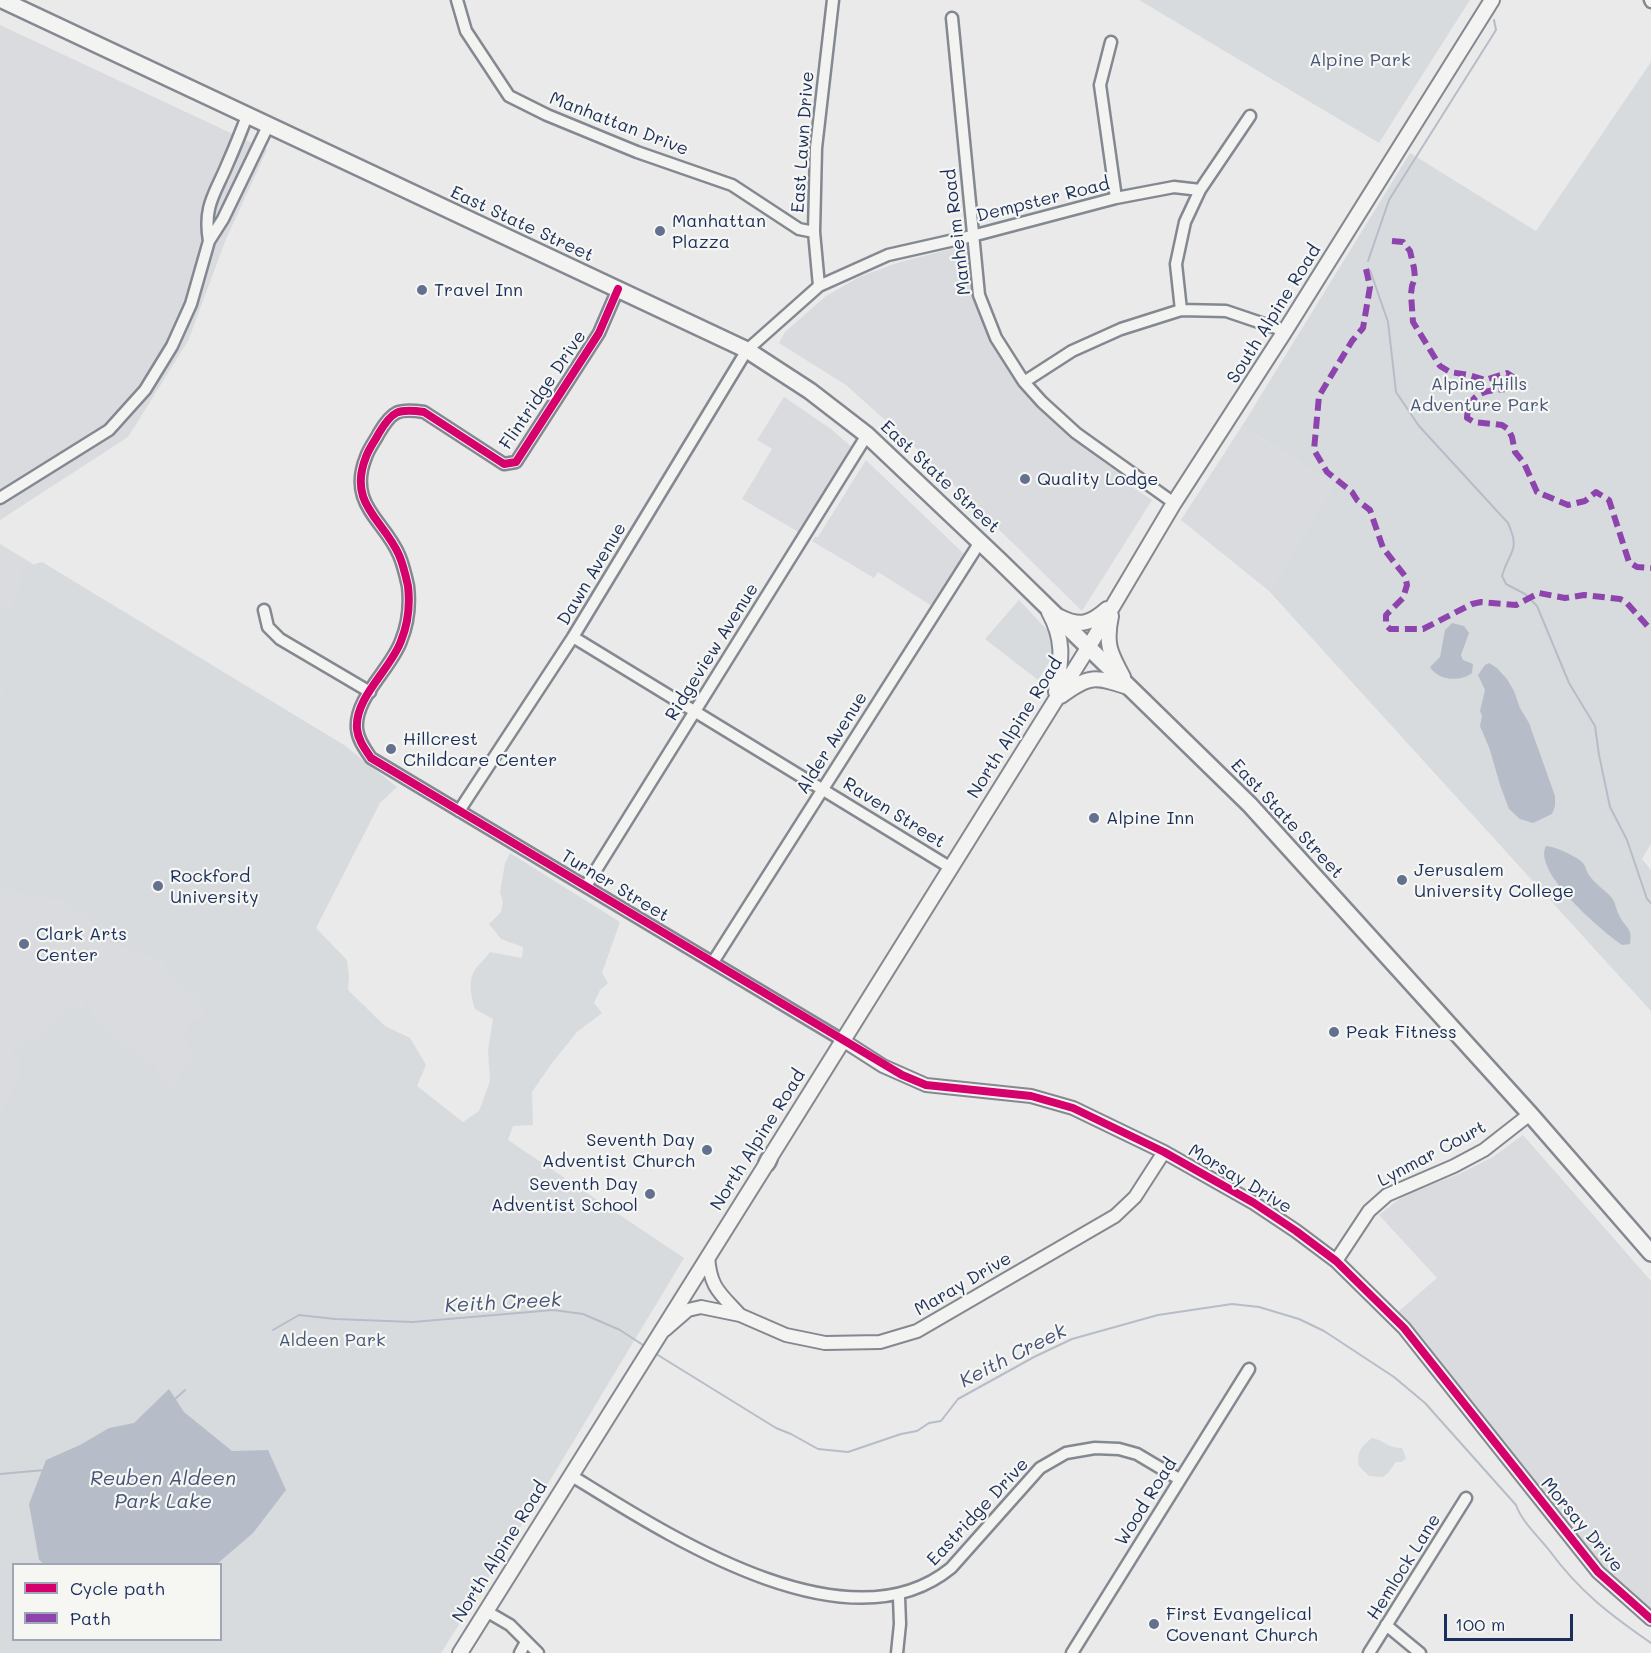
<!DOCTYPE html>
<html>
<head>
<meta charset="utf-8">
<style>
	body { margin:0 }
	#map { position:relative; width:1651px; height:1653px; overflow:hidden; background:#e9eae9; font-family:Mali,sans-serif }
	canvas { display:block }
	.legend { position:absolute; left:12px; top:1563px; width:210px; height:78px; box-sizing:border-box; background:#f6f6f2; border:2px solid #9ea6b7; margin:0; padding:8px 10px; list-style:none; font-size:18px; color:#1b2f5e }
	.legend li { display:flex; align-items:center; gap:12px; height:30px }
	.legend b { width:30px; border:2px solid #9ea6b7 }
	.scale { position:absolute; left:1444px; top:1614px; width:129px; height:27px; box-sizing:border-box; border:3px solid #1b2f5e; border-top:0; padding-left:8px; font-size:18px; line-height:21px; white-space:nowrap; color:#1b2f5e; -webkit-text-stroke:4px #f6f6f2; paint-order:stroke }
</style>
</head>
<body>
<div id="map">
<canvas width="1651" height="1653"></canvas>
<ul class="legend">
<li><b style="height:8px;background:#d6006c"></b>Cycle path</li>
<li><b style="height:8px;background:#8e44ad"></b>Path</li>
</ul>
<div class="scale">100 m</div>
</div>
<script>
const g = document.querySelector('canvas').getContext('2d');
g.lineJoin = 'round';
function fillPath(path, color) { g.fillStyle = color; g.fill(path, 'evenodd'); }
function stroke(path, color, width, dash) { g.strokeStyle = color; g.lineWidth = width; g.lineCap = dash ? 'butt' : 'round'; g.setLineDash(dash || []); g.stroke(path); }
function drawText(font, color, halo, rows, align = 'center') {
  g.font = font + ' Mali,sans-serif'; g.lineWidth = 4.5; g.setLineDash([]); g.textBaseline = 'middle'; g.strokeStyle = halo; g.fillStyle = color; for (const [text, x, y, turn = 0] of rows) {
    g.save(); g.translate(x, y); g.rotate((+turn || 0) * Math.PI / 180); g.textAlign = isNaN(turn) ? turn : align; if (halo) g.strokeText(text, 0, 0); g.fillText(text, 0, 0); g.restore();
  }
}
fillPath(new Path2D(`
	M0,25L267,150L226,239L188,341L128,437L0,520Z
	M959,247L967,253L972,292L984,324L1013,378L1042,410L1085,448L1118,473L1134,488L1152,500L1082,611L913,445L846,385L779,343L785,332L826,296L859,277L900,262Z
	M784,397L831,429L854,449L802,534L742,499L772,449L757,440Z
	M1242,426L1333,484L1269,591L1181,520Z
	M866,460L964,554L932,606L878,572L874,578L812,541L815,537H818Z
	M0,544L381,776L105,1227L0,1162Z
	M1523,1135L1651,1281V1612L1619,1585L1597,1562L1431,1350L1398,1312L1437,1278L1379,1215L1398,1200L1412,1192L1459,1174L1493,1157Z`), '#d9dbde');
fillPath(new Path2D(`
	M1139,0H1470L1379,143Z
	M1651,62V844L1642,859L1651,870V1011L1269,591L1333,484L1242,426L1410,153L1536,231Z
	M42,562L344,745L397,787L380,803L316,928L347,960L349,975L348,990L385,1026L410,1038L426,1065L417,1086L463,1122L479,1111L490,1081L488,1050L493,1019L475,1009C471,996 467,978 477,967C482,961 486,958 490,952L522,958L523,947L501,939L489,924L501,912L503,902L500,892L505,863L510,853L620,922L602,973L608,983L600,990L594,1003L602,1013L577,1032L552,1063L532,1092L533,1125L513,1126L508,1140L684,1258L552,1477L441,1653H0V1113C11,1098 22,1078 20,1059L11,1051L45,1034L73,1008L82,1010L88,1001L92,1016L116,1040L142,1061L155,1066L165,1083L173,1089L178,1080L181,1067L190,1065L197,1057L184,1036L191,1022L203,1017C207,991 185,991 174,978C170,974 167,966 165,961L103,940L84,913L65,899L33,897L6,888L0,881V698L3,696L0,669V608L11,611L22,583V568ZM14,1564H220V1640H14Z
	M1019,600L1051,634L1058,648L1038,680L985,639Z
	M1372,1438C1385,1441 1388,1448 1402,1448L1406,1458L1402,1462H1396L1388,1473L1383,1477L1369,1476L1359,1466C1356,1453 1361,1446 1372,1438Z`), '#d8dbde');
fillPath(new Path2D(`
	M1452,623L1464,626L1469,633L1461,655L1463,660L1473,664L1472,673C1461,682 1438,681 1430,667L1440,657L1445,630Z
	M1489,663L1497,668L1507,679L1514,691L1520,708L1529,723L1555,796V806L1552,814L1533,823L1520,819L1509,809L1500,785L1490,750L1480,726L1482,716L1480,711L1485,690L1478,675L1485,665Z
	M1546,846C1554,846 1578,857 1583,863C1586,866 1586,871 1589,875C1595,884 1605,890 1612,898C1616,904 1616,909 1619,915C1625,928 1633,927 1630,944L1622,945C1602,931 1532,872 1546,846Z
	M169,1389L184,1412L232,1451L268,1450L286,1490L253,1533L217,1564H44L39,1560L29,1504L46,1460L80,1445L109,1428L134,1423Z`), '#b7bdc8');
stroke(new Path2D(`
	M1368,261L1389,200L1496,30L1494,20
	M1370,270L1388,322L1396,392L1419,426L1508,523C1521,552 1509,550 1502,576L1506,584L1525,594L1537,606L1569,683L1595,726L1599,755L1610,807L1627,840L1647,899L1651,903
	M273,1330L299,1315L335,1319L413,1322L553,1310L583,1314L620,1330L646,1347
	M653,1352L776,1428L791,1434L818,1449L848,1452L901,1434L917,1431L929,1423L941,1421L958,1399L1034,1357L1072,1339L1158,1315L1232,1304L1259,1307L1299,1319L1324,1331L1394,1377L1425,1403L1516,1505C1522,1522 1538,1536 1549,1550C1579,1591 1609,1614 1651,1643
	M174,1400L185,1390
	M0,1474L45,1470`), '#b7bdc8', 2);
const minor = new Path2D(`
	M457,0L466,31L509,96L547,115L637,152L732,185L799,229L814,232
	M1650,0L1651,2
	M952,18L979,295L996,338L1024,382L1042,402L1076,433L1174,503
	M1111,42L1100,85L1116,198
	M209,241C203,206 215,194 227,165C234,149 241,132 247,116
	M819,286L814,232L816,148L833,0
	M618,289L599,333L516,462L504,464L424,412C398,408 392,411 379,433C375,441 369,448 366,457C347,504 384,520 399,555C403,564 406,577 408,586C410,604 408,624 401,641C391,669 354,698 357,729C358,740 365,749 371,758L844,1041
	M1181,310L1176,264L1185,222L1200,190L1250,116
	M1024,382L1072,351L1121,329L1181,310L1226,311L1285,331
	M0,498L109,430L145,390L172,346L191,304L209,241L223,219L268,126
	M264,610L268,627L280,639L370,692
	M573,637L951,868
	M459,811L573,637L747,350L819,286L888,255L972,236L1116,198L1174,187L1200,190
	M586,886L867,435
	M713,962L980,542
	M572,1476C666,1534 847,1653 951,1568L1040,1468L1066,1453L1095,1448L1119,1449L1137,1454L1179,1479
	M486,1611L510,1625L538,1653
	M1386,1625L1420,1653
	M520,1653L526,1642
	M897,1653L900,1624L899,1597
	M1072,1653L1249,1369
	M1369,1653L1466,1498`);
const tertiary = new Path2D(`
	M844,1041L883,1066L926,1085L1031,1096L1073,1108L1164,1152L1254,1203L1296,1231L1336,1261L1404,1328L1598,1572L1651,1619
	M708,1256C710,1288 720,1293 740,1315
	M1336,1261L1369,1211L1387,1195L1454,1166L1484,1150L1530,1114
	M665,1330L688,1310L701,1307L740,1315L786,1335L825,1343L880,1342L917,1331L1115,1216L1135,1197L1164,1152`);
const secondary = new Path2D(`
	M1049,612C1065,641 1061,660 1056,692
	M1111,616C1105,644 1110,653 1123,677
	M1060,617C1080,627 1090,624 1107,609
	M1061,696C1089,675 1095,676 1128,687
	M769,1159L1088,648L1174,503L1285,331L1492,0
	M460,1653L767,1163`);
const primary = new Path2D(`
	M2,0L747,350L810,391L867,435L1000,561L1250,805L1530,1114L1651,1253
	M767,1163L769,1159`);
stroke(minor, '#848890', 15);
stroke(tertiary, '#848890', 16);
stroke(secondary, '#848890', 18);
stroke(primary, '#848890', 20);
stroke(minor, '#f3f3f2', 10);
stroke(tertiary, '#f3f3f2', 12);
stroke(secondary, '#f3f3f2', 14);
stroke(primary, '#f3f3f2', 15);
stroke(new Path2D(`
	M1392,241L1403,242L1410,251L1414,268L1415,278L1412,286L1411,294L1413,322L1440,366L1450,372L1469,375L1485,380L1507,373L1513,377L1507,389C1485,390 1468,393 1467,418L1474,422L1502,425L1508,429L1512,437L1515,452L1524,463L1537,492L1568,505L1585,501L1596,492L1609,500L1629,562L1637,567L1651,568
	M1366,269L1370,287L1363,328L1352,341L1319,396L1314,450L1327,472L1352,492L1357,500L1370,510L1383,548L1405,576L1407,585L1403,598L1386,615V625L1390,629H1423L1472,604L1481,602L1516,605L1539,593L1565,598L1584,595L1620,599L1626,602L1651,630`), '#8e44ad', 6, [12, 6]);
stroke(new Path2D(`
	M618,289L599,333L516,462L504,464L424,412C398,408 392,411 379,433C375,441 369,448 366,457C347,504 384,520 399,555C403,564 406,577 408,586C410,604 408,624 401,641C391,669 354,698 357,729C358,740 365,749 371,758L902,1075L926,1085L1031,1096L1073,1108L1164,1152L1254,1203L1296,1231L1336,1261L1404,1328L1598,1572L1651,1619`), '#d6006c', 8);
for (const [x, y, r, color] of [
	[660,231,6,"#63708f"],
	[422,290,6,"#63708f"],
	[1025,479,6,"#63708f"],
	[391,749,6,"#63708f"],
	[1094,818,6,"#63708f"],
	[1402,880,6,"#63708f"],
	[158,886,6,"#63708f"],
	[24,944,6,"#63708f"],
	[1334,1032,6,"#63708f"],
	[707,1150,6,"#63708f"],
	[650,1194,6,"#63708f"],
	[1154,1624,6,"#63708f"]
]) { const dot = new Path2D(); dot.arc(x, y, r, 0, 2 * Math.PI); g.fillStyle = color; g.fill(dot); stroke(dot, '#f6f6f2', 2); }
drawText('18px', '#47577c', '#f6f6f2', [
	["Alpine Park",1360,60],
	["Alpine Hills",1479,384],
	["Adventure Park",1479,405],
	["Aldeen Park",332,1340]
]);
drawText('18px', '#1b2f5e', '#f6f6f2', [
	["Manhattan Drive",619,124,21],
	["East Lawn Drive",803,142,-86],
	["Dempster Road",1043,200,-14],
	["East State Street",522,224,25],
	["Manheim Road",957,232,-97],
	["South Alpine Road",1274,314,-58],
	["Flintridge Drive",543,390,-56],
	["East State Street",940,477,43],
	["Dawn Avenue",592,574,-59],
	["Ridgeview Avenue",712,652,-58],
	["North Alpine Road",1015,728,-58],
	["Alder Avenue",832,743,-58],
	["Raven Street",894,813,32],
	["East State Street",1287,819,47],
	["Turner Street",615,886,31],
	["North Alpine Road",758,1140,-58],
	["Lynmar Court",1432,1154,-28],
	["Morsay Drive",1240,1179,31],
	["Maray Drive",963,1284,-30],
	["Wood Road",1146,1502,-58],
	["Eastridge Drive",978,1512,-47],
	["Morsay Drive",1582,1525,50],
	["North Alpine Road",500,1552,-58],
	["Hemlock Lane",1404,1567,-58]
]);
drawText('18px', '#1b2f5e', '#f6f6f2', [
	["Manhattan",672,221],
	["Plazza",672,242],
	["Travel Inn",434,290],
	["Quality Lodge",1037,479],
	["Hillcrest",403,739],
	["Childcare Center",403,760],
	["Alpine Inn",1106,818],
	["Jerusalem",1414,870],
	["University College",1414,891],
	["Rockford",170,876],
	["University",170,897],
	["Clark Arts",36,934],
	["Center",36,955],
	["Peak Fitness",1346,1032],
	["Seventh Day",695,1140,"right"],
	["Adventist Church",695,1161,"right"],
	["Seventh Day",638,1184,"right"],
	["Adventist School",638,1205,"right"],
	["First Evangelical",1166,1614],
	["Covenant Church",1166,1635]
], 'left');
drawText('italic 20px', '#44547a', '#f6f6f2', [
	["Keith Creek",503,1303,-3],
	["Keith Creek",1013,1356,-27],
	["Reuben Aldeen",163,1479],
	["Park Lake",163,1502]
]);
</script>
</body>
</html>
